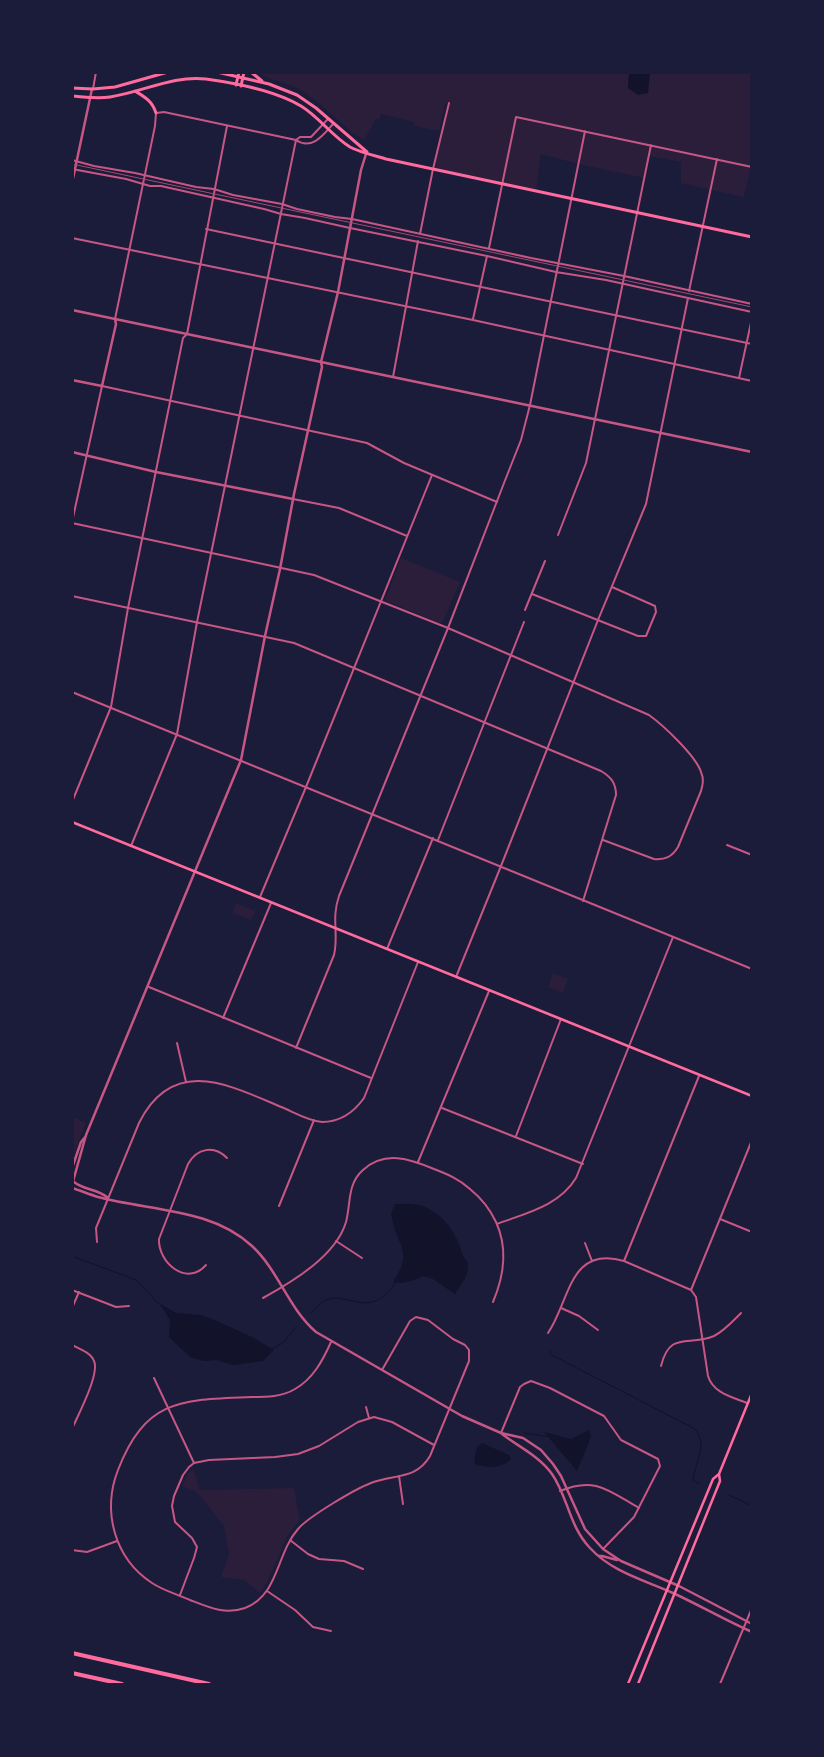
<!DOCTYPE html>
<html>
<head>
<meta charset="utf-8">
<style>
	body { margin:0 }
	#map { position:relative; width:824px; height:1757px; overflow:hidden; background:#1b1b3a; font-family:Helvetica,sans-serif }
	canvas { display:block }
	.frame { position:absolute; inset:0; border:74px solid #1b1b3a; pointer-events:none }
</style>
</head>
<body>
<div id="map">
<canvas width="824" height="1757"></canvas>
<div class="frame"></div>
</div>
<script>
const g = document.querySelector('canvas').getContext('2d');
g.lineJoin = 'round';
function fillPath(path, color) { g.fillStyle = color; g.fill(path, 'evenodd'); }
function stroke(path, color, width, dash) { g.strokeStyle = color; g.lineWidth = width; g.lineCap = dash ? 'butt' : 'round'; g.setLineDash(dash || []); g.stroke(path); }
fillPath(new Path2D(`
	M259,73H751V167L744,197L681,183V162L649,156L645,178L578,164L541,154L536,191L433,169L449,103L445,104L439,131L414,126V122L381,114L379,119H375L373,125L364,140L354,134C338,121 317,99 299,89C289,84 265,78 259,73Z
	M401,558L460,582L443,622L440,623L386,601V597Z
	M236,903L255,911L251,920L233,913Z
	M553,973L568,979L563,993L548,987Z
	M73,1117L86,1123L73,1156Z
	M193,1468L200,1490L294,1488L300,1520L288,1535L267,1583L260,1593L244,1580L221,1577L229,1554L224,1526L197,1492L182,1486L187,1475Z`), '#2a1e3b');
fillPath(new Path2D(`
	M629,72L650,73L648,93L638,95L628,88Z
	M395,1204C403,1204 411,1203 419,1205C437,1210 451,1225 458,1242C462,1250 461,1256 468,1262C469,1276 462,1283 455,1294L433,1279L423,1276C416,1280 400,1285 393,1282C408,1258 405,1255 395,1230C393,1225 393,1220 391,1214Z
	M160,1304L176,1313L201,1315L219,1322L252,1337L274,1350L263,1361L233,1365L216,1360L204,1361L190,1357L169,1337L170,1320Z
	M589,1430L591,1437L577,1471L544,1432L571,1439Z
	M482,1443L509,1455L511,1459C501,1469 487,1468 475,1464C474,1456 475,1448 482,1443Z`), '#12122b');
stroke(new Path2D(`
	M72,1256L136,1280L161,1306
	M310,1314C315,1310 319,1304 324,1301C340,1292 358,1308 375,1301C383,1298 390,1290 396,1283
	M271,1349L283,1343L296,1327
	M550,1351V1354L695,1429C709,1446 694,1463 693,1481L699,1483
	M524,1433L550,1437
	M729,1495L752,1506`), '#12122b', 1);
stroke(new Path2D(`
	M93,89L96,72
	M296,140L300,137H311L328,119
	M72,160L94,166L135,173L196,187L214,189L233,195L282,204L297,209L335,217L352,219L531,258L624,276L752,304
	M72,169L126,179L150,186H161L264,209L281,214L305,218L350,228L487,256L556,272L606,280L752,312
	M206,229L752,344
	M420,234L433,169L449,103
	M72,238L473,320L752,381
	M489,248L516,117L752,167
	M689,291L717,159
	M115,319L155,126L156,113L164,112L296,140C312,151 324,134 333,124
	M473,319L487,256
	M393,377L418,241
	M739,378L752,318
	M293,499L339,508L407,536
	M72,522L102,386L367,443L404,463L497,502
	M72,523L314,575L448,628L649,715C663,725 696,756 701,772C704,779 703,784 701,791L678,847C672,857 665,860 654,859L603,840
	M558,535L586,463L651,145
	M532,594L638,636H646L656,612L655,606L612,587
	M72,596L294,643L601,771C611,777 616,783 616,795L583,901
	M525,610L545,561
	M72,692L752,969
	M72,802L111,707L128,608L183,338L187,334L227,126
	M438,840L524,622
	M727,845L752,855
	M131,846L177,734L197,622L296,140
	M260,897L306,787L432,475
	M387,949L433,838
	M456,977L501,866L598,620L646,504L688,298
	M149,987L371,1078
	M223,1018L271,903
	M177,1043L186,1082
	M296,1048L334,955C339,934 331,919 339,896L448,628L504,483L521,440L530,405L585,131
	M442,1108L583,1164
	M516,1136L561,1019
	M418,1162L489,991
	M279,1206L314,1120
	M720,1219L752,1232
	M497,1224C526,1213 559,1206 576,1178L673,937
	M336,1241L362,1258
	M97,1242L96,1228L139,1123C174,1053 233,1087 286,1109C297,1114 310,1121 322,1122C340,1122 354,1112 364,1098L418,962
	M585,1243L592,1261
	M624,1261L699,1076
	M206,1265C187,1287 158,1263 159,1239L188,1164C197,1148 214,1145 227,1158
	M72,1290L116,1307L129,1306
	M691,1290L752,1140
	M263,1298C292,1282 336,1256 346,1222C351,1203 347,1184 363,1170C385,1150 410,1159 434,1169C447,1174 459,1179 470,1189C481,1198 490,1209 496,1222C508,1248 504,1276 493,1302
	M72,1308L79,1292
	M561,1308L579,1316L598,1330
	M548,1333C570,1301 569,1245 624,1261L691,1290L696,1297L708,1376C713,1393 732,1397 747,1403
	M331,1342C323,1360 313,1379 295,1389C282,1397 267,1397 251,1397C184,1400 146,1397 118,1470C102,1511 114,1558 152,1583C164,1591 177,1594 190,1600C208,1607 225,1615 245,1608C279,1595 276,1554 298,1529C308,1517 355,1489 371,1483C394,1474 416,1480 430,1456L469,1361V1350L465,1345L453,1339L428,1320L416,1317L410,1321L382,1370
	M72,1345C80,1349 91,1353 94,1361C100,1374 78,1415 72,1429
	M661,1366C670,1330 688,1347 714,1336C724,1331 733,1321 741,1313
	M154,1378L194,1463
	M366,1407L369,1418
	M501,1433L520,1387L524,1384L531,1381L550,1388L604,1416L621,1440L658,1459L660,1466L634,1517L603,1549
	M399,1476L403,1504
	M560,1491C595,1476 609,1491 639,1508
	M290,1540L308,1554L319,1559L344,1561L363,1569
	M72,1550L87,1552L117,1541
	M267,1591L295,1610L313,1627L331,1631
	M180,1595L194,1558L197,1547L192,1538L175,1522L172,1506L174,1496L183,1475L189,1467L194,1463L209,1460L275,1457L298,1454L319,1446L358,1422L374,1417L392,1422L434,1445
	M720,1684L752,1608`), '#c65784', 2);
stroke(new Path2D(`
	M72,183L92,89
	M72,310L752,452
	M72,380L102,386L116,324L115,319
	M72,452L156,472L293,499
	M72,1168L81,1142L86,1136
	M74,1182C84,1190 97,1189 107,1197
	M72,1185L86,1135L241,760L265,636L280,569L294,494L322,367L321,362L338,292L361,170L366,154
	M72,1188C81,1191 89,1194 98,1197C150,1211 211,1208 252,1246C279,1271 288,1308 316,1332L462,1416L501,1433L523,1438L541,1450L553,1464L561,1476L585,1529L603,1549L621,1561L679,1586L752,1624
	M502,1434C519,1447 539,1456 552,1474C568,1497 569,1526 590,1548C612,1572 644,1580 673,1593C699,1605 725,1620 752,1632
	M599,1556H602L617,1560`), '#c65784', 2.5);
stroke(new Path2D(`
	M72,822L752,1096
	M628,1684L713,1479L719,1474
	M638,1684L720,1481L719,1474L752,1393`), '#ff6b9d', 2.5);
stroke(new Path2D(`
	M217,72L269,84L297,95L316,108L367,152
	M251,72L262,81
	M236,85L239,72
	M241,86L244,72
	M72,88L93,89L115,87L168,72
	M135,91C145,97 152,101 156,113
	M72,96C85,97 97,99 110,97C143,92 173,75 206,79C235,83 276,91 301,106C319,117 332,136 350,147C359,152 376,156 386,159L752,237`), '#ff6b9d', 3);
stroke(new Path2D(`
	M72,1653L209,1684
	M72,1673L122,1684`), '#ff6b9d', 4);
stroke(new Path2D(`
	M72,164L752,307`), '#a44b75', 1);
</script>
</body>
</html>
